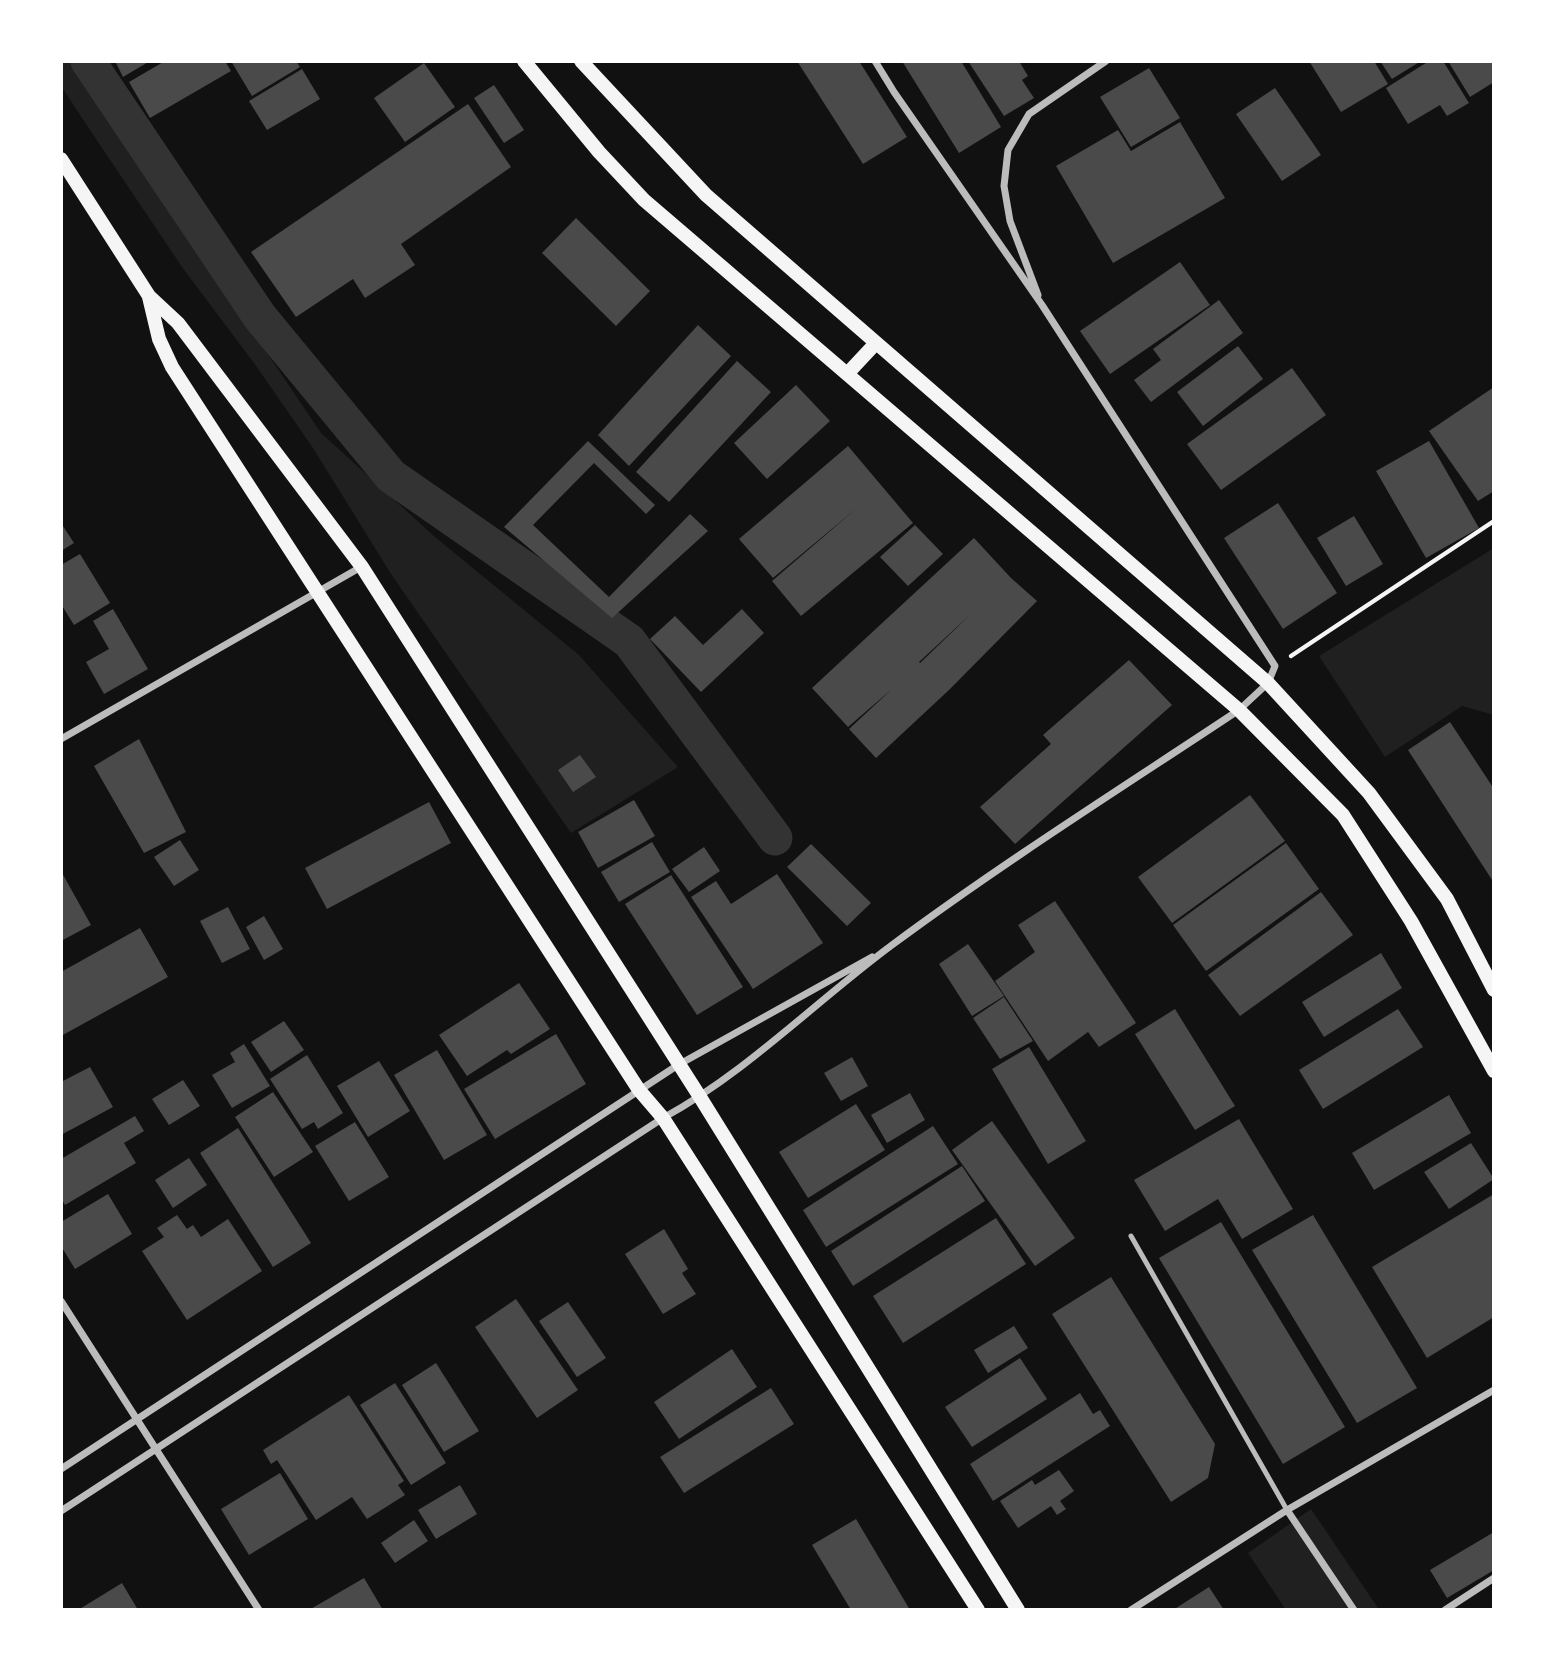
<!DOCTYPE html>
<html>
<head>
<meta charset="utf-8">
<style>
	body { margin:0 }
	#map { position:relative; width:1555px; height:1671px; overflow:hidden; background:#111; font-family:"Crimson Pro",serif }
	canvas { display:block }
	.frame { position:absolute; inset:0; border:63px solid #fff; pointer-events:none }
</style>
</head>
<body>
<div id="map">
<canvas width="1555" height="1671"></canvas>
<div class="frame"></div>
</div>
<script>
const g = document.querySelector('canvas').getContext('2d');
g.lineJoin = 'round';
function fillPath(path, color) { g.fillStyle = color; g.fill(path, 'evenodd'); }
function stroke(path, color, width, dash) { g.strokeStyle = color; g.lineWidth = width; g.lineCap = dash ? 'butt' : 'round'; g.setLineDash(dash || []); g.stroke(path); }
fillPath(new Path2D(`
	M61,61H70L321,433L435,537L579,655L678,767L571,833L391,574L313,448L254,363L182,267L94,136L61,86Z
	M1494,548V715L1462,706L1385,757L1319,656Z
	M1311,1509L1378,1608V1610H1286L1248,1553Z`), '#202020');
stroke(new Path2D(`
	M88,61L260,317L391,476L629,641L775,838`), '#333', 35);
fillPath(new Path2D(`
	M115,61H150L123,77Z
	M165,61H225L231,71L150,118L129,82Z
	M231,61H296L300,67L252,96Z
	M797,61H859L907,137L863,164Z
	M902,61H961L1001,127L959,153Z
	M968,61H1019L1028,76L1022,80L1034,98L1004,116Z
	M1309,61H1374L1388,84L1341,112Z
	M1380,61H1421L1392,79Z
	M1429,61H1443L1469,103L1447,116L1440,105L1408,124L1386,88Z
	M1448,61H1494V82L1470,97Z
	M424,63L455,107L405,142L374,98Z
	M1149,68L1180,118L1131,147L1100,97Z
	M302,69L320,99L267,130L249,101Z
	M494,85L524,130L504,143L474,98Z
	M1275,88L1321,155L1282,181L1236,114Z
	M468,104L511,167L401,244L415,265L365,298L353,279L296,317L251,252Z
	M1180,122L1225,198L1113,263L1056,166L1118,130L1131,151Z
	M576,218L650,291L616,326L542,253Z
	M1180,262L1210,305L1110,374L1080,331Z
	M1219,300L1243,333L1151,402L1134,380L1161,360L1153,349Z
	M698,325L731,356L629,466L598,435Z
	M1238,346L1263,379L1203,426L1177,392Z
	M737,361L771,392L669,502L636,472Z
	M1292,368L1326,415L1221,490L1187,444Z
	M796,385L830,421L767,479L734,443Z
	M1494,387V491L1478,501L1429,431Z
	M588,441L655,505L646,514L594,463L533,525L609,597L690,514L708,531L612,618L504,527Z
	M1429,441L1479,528L1426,558L1376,471Z
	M848,446L913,523L801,616L772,581L857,508L773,578L739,539Z
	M1278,503L1337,593L1283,629L1224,538Z
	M1354,516L1383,564L1346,586L1317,538Z
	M61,523L74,543L61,551Z
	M915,525L943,554L908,586L880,557Z
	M974,538L1011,578L1037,601L949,690L876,758L849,729L892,689L848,727L812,688ZM972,613L920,663L919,662Z
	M80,554L110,603L74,625L61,604V565Z
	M113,609L148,669L104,694L86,662L109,649L93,621Z
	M742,609L764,633L701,692L650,639L675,616L703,645Z
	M1129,660L1172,705L1015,844L980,807L1051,744L1043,735Z
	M1450,722L1494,789V883L1408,750Z
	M139,739L186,832L144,853L94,766Z
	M580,755L596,777L573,792L558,770Z
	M1250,795L1285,841L1172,923L1138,877Z
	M634,800L655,836L598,868L578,832Z
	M429,802L451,843L327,909L305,868Z
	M180,840L199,870L174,886L154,857Z
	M652,842L670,872L619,902L601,872Z
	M1286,843L1319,889L1206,971L1173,925Z
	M811,844L871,903L847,926L787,867Z
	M704,847L720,871L689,892L672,869Z
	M61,871L91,925L61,941Z
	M777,874L823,943L753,989L691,897L716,881L731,904Z
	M671,875L743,987L697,1015L625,904Z
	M1321,892L1353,935L1240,1016L1208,975Z
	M1055,901L1136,1023L1099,1047L1088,1032L1048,1061L995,981L1035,952L1018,925Z
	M228,907L250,949L222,963L200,921Z
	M264,916L283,949L264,960L246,927Z
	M140,928L168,977L61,1036V972Z
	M968,944L1004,996L972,1016L939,964Z
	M1381,953L1402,988L1324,1037L1302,1002Z
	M519,983L550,1029L511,1054L507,1050L467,1076L439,1035Z
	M1004,997L1033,1041L1000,1059L973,1018Z
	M1175,1009L1235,1106L1195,1130L1135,1034Z
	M1398,1009L1423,1047L1323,1109L1299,1070Z
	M284,1021L304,1050L271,1072L251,1042Z
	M556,1034L586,1084L495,1139L464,1089Z
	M244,1044L270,1086L232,1108L212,1075L235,1062L230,1053Z
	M1029,1047L1086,1141L1048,1164L992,1069Z
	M437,1050L487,1135L444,1160L394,1075Z
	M307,1055L343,1113L318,1129L314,1122L302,1129L270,1079Z
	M852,1057L868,1086L841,1101L824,1073Z
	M379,1061L410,1111L368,1137L337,1086Z
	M90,1067L113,1107L61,1135V1082Z
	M183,1080L200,1106L169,1125L152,1099Z
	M273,1092L313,1152L274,1177L235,1117Z
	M910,1093L925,1120L887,1143L871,1115Z
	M1449,1095L1471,1133L1374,1190L1352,1153Z
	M856,1104L885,1150L808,1198L779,1152Z
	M135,1116L144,1131L124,1143L136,1163L65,1205L61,1198V1159Z
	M1239,1119L1293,1209L1242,1239L1218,1199L1165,1231L1134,1180Z
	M992,1121L1075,1238L1035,1266L952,1150Z
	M355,1122L389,1177L349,1201L315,1146Z
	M933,1126L958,1164L826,1247L803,1210Z
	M238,1128L311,1243L273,1267L200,1153Z
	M1471,1143L1494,1179L1449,1209L1424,1172Z
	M189,1158L207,1185L173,1208L155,1180Z
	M962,1166L985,1201L853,1286L831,1251Z
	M108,1194L132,1234L75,1269L61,1246V1222Z
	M1494,1194V1317L1427,1358L1372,1267Z
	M177,1215L187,1229L193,1225L201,1237L228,1219L262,1271L187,1320L142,1251L164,1237L157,1228Z
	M1313,1215L1417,1388L1357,1423L1252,1250Z
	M996,1218L1026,1264L903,1343L873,1296Z
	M1221,1222L1345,1427L1283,1464L1159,1258Z
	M664,1229L688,1269L682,1273L696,1294L663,1314L625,1254Z
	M1111,1277L1215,1444L1208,1478L1171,1502L1052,1314Z
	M516,1299L578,1390L537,1418L475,1327Z
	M568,1302L606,1358L577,1377L539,1321Z
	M1014,1326L1028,1348L988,1373L974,1350Z
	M732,1349L757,1387L679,1439L654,1402Z
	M1020,1358L1047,1399L972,1447L945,1407Z
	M436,1363L479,1431L444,1452L402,1385Z
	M395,1383L446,1463L411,1485L360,1405Z
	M771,1388L794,1424L684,1493L660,1457Z
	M1080,1393L1093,1414L1100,1410L1110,1426L993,1501L970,1464Z
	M349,1395L404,1481L398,1485L405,1495L367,1519L352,1497L316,1520L277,1460L271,1464L263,1450Z
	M1059,1470L1074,1491L1060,1501L1066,1509L1057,1515L1051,1506L1018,1528L1000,1501L1032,1480L1035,1485Z
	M280,1473L308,1519L249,1555L221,1509Z
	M460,1485L477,1514L436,1539L418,1510Z
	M856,1519L910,1610H851L812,1545Z
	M414,1520L428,1541L395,1563L381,1543Z
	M1494,1532V1570L1447,1598L1430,1570Z
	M364,1578L383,1610H309Z
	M122,1583L138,1610H78Z
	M1209,1587L1224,1610H1173Z`), '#4a4a4a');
stroke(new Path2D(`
	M1291,656L1494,521`), '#f5f5f5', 4.5);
stroke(new Path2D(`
	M1131,1236L1287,1510`), '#bcbcbc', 5);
stroke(new Path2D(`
	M1038,295L1010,221L1004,186L1008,150L1029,114L1106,61
	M61,739L361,567
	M61,1301L259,1610
	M61,1469L678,1065L872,957
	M1287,1510L1354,1610
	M61,1511L663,1118C747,1072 815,1002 892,945C1004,862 1123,787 1239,710L1268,683L1275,666L1042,305L894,92L875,61
	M1131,1610L1287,1510L1494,1390
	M1445,1610L1494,1578`), '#bcbcbc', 7);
stroke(new Path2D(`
	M524,61L599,152L644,200L1239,710L1343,815L1411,921L1494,1071
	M581,61L706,195L1268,683L1369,793L1447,899L1494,990
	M61,159L149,296L178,323L362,567L700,1097L1018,1610
	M149,297L159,339L172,367L639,1090L663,1118L978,1610
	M847,374L876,343`), '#f5f5f5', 14);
</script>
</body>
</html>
